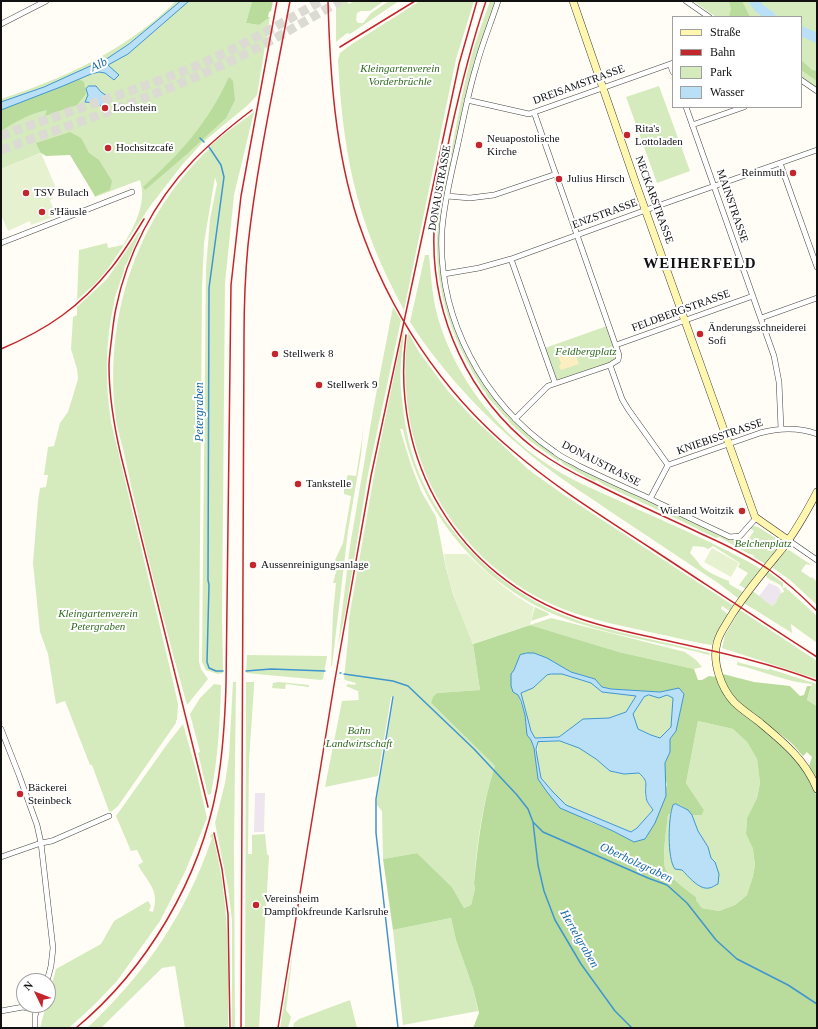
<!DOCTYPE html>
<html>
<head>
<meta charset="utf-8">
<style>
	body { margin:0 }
	#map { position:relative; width:818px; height:1029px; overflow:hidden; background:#fffdf5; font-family:Georgia,serif }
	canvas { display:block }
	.frame { position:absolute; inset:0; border:2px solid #111; pointer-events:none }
	.legend { position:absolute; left:672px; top:16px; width:130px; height:92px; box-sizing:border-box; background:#fff; border:1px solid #a0a0a0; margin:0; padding:5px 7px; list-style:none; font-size:12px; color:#111 }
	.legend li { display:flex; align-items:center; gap:8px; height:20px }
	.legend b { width:20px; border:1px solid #a0a0a0 }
	.north { position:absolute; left:16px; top:973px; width:40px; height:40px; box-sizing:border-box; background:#fff; border:1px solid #a0a0a0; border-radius:50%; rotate:313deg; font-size:11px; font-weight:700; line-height:16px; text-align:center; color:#111 }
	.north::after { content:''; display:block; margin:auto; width:14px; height:18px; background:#c4262e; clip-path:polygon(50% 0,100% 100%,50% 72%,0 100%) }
</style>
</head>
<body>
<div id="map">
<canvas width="818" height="1029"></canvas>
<div class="frame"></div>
<ul class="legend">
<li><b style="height:5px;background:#fff6b0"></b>Straße</li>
<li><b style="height:5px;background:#c4262e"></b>Bahn</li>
<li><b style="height:11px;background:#d5ebbd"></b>Park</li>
<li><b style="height:11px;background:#b9e0f7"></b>Wasser</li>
</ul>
<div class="north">N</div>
</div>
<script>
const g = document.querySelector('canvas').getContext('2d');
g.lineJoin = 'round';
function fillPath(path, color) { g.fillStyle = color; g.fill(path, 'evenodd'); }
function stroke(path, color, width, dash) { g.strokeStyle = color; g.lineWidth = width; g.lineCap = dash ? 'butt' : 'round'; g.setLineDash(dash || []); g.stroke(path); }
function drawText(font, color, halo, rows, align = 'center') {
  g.font = font + ' Georgia,serif'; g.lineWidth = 4; g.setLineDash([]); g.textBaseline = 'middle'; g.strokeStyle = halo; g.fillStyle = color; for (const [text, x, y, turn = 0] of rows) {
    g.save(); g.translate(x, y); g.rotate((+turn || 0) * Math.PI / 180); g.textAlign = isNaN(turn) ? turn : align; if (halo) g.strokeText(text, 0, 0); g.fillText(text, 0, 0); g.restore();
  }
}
fillPath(new Path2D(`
	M769,583L778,587L781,591L780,597L772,606L759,596Z
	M255,793H265L264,832H254Z`), '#eee6ef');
fillPath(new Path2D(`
	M176,1H252L246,23L259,25L270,17L257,95L248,105L202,143L182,165L151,205L107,270L95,284L77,300L79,250L107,243L108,248L123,245C135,226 147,202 140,180L95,197L70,141L1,169V99C65,78 128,49 176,1Z
	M336,1H347L349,4L354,1H384L370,11H361L357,13L356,20L358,23H363L371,13L389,1H399L350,34L347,33L336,42Z
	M420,1H474L456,59L404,310C382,270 363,225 353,180C344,140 340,100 338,60L340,53L352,44Z
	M490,1H495L470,78L443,203L441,266L442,279L455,330L468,359L488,391L506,413L525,431L554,454L579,469L742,544L747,541L754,531L750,528L752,526L758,527L777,539C781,549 771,557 765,564L754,557L753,555L749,554L719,537L716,538L663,512L660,510H658L604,485L597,480L594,481L563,464L560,460L558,461L530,441L509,422L508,419L505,417L487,396L485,391L483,390C454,343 435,294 437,238C438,212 445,187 449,162C452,160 452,157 451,154C457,121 463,87 472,54C477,36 484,19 490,1Z
	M693,1H817V88L801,77V17H716Z
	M659,86L690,171L657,183L626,97Z
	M254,112L234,195L225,283L222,617L223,670V673L218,674L206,670L202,662V657L206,268L210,219L217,184L215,177L204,243L202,287L199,662L201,669L208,679L187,705C169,641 152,576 137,511C132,491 128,470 123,449C120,437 116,424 115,411C105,312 138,216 210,148L211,145L227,132Z
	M139,232L140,233L126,265H125C123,277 116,290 114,303C105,343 105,382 111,422L172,677L178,704L177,720H176V723L118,806L111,812L109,811L92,765H90L65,701L56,704L48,654L40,632L33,563L38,501L40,488L46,487L48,475H44L48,447L54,446L60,423L68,412L78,379L77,369L71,349L73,317L77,315V307L107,279Z
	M425,255H429C431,275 432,297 438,318C454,374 495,429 544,462C568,479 595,490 622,502C669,524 717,543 761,569L746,589L739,585L748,573L738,567L740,563L713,546L708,549L704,547L693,546L690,553C694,557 697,561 700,565C706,572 721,578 729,581V584L743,592L739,599L718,583C683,560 649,537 614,514C590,497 565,482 542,464C493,426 443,374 410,322Z
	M393,307L401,320L368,474L346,609L338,645L350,546L374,405Z
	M607,326C610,334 619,349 615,357C614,360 611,361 608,363L557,380L545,348Z
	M404,327C403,348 399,369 401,390C403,411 406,433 412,453C433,524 494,586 561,614C580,622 600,627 619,632C649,639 680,646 710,653L709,655L694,651C651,641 602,633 561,617C482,586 420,512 403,429H400L411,465L421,491L436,517L446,568L453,594L473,644L480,690L437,693L431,703L495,766C482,804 477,844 474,883L475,889L471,905L464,908L452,887L417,853L383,859L382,811L377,805V798L394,697H391L378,776L325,787L342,701L359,700L358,692H360L346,686L348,684L355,685L356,683L345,680L344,678L348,640L349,618L376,464Z
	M408,332L419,352L448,391L472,417L529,470L564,495L734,606L730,611L722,606L721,609L728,614L716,634L712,645C697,643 683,639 668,636C625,626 583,620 543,600C443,548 393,442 408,332Z
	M364,420L361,455L348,531L332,666H331L333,613L336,583H333L338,565L335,560L343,543L351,496L344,494V484L348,475L356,476L362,439Z
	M789,550L810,564L809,565L806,564L801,571L811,578L812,577L817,582V605L790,580L773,568C776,561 781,552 789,550Z
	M767,571L783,583V588L785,587L817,616V643L791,624L792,633L744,603L752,592H754L772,606L776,602L781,593L784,592C782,580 769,584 765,574Z
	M535,607L548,613L549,615L531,621Z
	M740,610L817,661V679L722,648L725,635Z
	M551,618L685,652L696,660L702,667L694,669L619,652L530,625Z
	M247,655L327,656L323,679L321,680L246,673Z
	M737,662L768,670L770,669L817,684V706L807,700L812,684C788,683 761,670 737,665Z
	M552,674H562L591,683L602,692L637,695L626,712L609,718L583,719L559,737L535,738L531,731L521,693L533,688L547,675Z
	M233,682H236L234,847L235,1028H232V920L228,888L215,823L225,783L229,756Z
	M246,682H254V687L249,760L248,854H252V835L265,834L267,854L269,856L259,1028H245Z
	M279,682L309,685V687L286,684L285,689L272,688L273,683Z
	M214,684L221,685C220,722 218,758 211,794L208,795L198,753L200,752L190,714L200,698Z
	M649,695L659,698L667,695L673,698L671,727L660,738L651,735L638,729L633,714L644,697Z
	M698,721L733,729L747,742L757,759L760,783L757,798L747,818L746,834L753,849L755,865L753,876L747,895L735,905L719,911L702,908L696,900V897C687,890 672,881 666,870C661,861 667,826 668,815L670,814V855L676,869L682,870L688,876L716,862L711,858L708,847L698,831L692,815H702L704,810L686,783Z
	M183,724L196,770L207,818L185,872L160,921L117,981L94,1005L69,1028H40L46,1005H48V998L56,969L101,944L114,921L148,901L151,906L149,911L153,912C160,890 148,883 138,865L143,862L137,850L131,851L116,816L168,743Z
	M560,741L579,748L596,759L610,771L624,774L639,773C651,783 644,783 645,796C646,802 650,805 653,810L637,828L631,832L566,805L553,792L541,778L537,756L538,742Z
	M211,834H213C216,852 221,870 223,888C229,933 228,983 228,1028H185L175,966L162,968L101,1028H87C146,973 186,914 212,838L210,837Z
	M451,918L456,940L473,988L478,1011L403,1025L393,930Z
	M293,951L286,1010L291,1017L288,1028H280Z
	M350,1000L357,1028H293L294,1023L299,1019Z`), '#d5ebbd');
fillPath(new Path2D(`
	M252,1H273L271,11L269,12L268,17H270L259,25L246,23Z
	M729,1H742L750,17H729L731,9Z
	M801,60L812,70L817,71V81L801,70Z
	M229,77L233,81L235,100L226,118L187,154L145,190L143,187C180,154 208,123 229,77Z
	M79,79L84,82L86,94L77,105L45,116L47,110C31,113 15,122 1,131V110L63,86Z
	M70,132L81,138L89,153L99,160L112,181L110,190L95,196L70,155L46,156L41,153L36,143Z
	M530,625L619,652L694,669L698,680H702L709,676L716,677C718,681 720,687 723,691C739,713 763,728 784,746C798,759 811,779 817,797V1028H473L479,1013L473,988L456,940L451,918L393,930L383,859L417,853L452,887L464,908L471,905L475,889L474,883C478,844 482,804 495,766L431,703L433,697L437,693L480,690L473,644ZM527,653H534L557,664L571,672L595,679L602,687L611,689L660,692L668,691L684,693L676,731L670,739V752L665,763V776L667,785L645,839L634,842L613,831L588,821L547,792L538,779L534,748L531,740L527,735L525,715L518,695L514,670L520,655ZM698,721L733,729L747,742L757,759L760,783L757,798L747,818L746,834L753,849L755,865L753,876L747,895L735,905L719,911L702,908L696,900V897C687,890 673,881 666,870C661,861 667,826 668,815L670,814L673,805L676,804C683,806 687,809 692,815H702L704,810L686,783Z
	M723,674L754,682L790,686L800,696L804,695L807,686H811L807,700L817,706V781L809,766L812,757L807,752L803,756C799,752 795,746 790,742C771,724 725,704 723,674Z`), '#b9dc9c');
fillPath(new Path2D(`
	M573,348L579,364L561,370L559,367L561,363L558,356L559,353Z`), '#fbeec1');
fillPath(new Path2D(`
	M41,153L56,188L50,190L53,198L50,200L56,216L31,225L30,221L8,231L1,215V169Z
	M712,548L739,563L731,577L704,562Z
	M444,554H467C488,574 509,593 534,607L530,625L473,644C461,614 448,586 444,554Z`), '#e6f2cf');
const water = new Path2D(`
	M181,1H189L128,54L108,65L119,75L114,80L105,73L99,72L91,74L63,86L1,110V102L44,87L108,58L129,44Z
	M89,86H96L101,92L107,96L108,100L106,106L104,108L96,103L85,102L88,95L86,89Z
	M527,653H534L547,658L571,672L595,679L602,687L611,689L660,692L679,688L684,694L676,731L670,739V752L665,763L666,796L655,823L645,839L634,842L613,831L560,808L547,792L538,779L534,748L531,740L527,735L525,715L521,701L518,695L513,692L511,686V674L514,670L520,655ZM552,674H562L591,683L602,692L636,696L626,712L609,718L583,719L559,737L535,738L531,731L521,693L533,688L547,675ZM649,695L659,698L667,695L673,698L671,727L660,738L651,735L638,729L633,714L644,697ZM560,741L579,748L596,759L610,771L624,774L639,773C650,783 644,784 646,796C646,802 650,805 653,810L637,828L631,832L566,805L553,792L541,778L537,756L536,749L538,742Z
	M676,804L688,810L692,815L698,831L708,847L711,858L715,862L719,874L718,884C715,885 712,888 709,888C699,890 688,876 682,870L675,869C667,859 668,817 673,805Z`);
fillPath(water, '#b9e0f7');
stroke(water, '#3f96cf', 1);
stroke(new Path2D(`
	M200,138L204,142
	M209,147L221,165L224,177L209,288L208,580L209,585L207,662L209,668L216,671H223
	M246,671L271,669L325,671
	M340,673H341
	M344,674L393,681L408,686L474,749L517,795L528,809L533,822L538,865L544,891L555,920L581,964L615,1011L632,1028
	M393,697L376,799V833L398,1028
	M533,822L543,832L648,878L667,885L687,903L716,940L737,959L788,985L817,1004`), '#3f96cf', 1.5);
stroke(new Path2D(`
	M754,1L759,8L771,17
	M801,31L817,38`), '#b9e0f7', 10);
stroke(new Path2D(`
	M1,136C68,111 137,91 203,63C244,45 282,23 321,1
	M1,150C81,121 163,94 239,57C274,40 307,20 340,1`), '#dbdad3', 9, [9, 4.5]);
const street = new Path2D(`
	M498,1C491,23 482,44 476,67C468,93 463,121 457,148C451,175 444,202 442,230C437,318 483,403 555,452C562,458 571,461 579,466C600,476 621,486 642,495C671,509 700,523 730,537L740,536L756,518
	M686,1L709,17
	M1,24L46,1
	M670,64L673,72
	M801,80L817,91
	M467,100L529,114L673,63
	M686,107L774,356L779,382L781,429
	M692,125L744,107
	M780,163L817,267
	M447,196L470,198L494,195L556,174
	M1,243L132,192
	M511,259L555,383
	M444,274L479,268L511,259L646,210L817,150
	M761,318L817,298
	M616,345L753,296
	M610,365L622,399L628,409L668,465
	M515,419L548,386L610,365L618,360L619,355L534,112
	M650,499L668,465L760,433C779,428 798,427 817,434
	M788,540L817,560
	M1,729L19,775L37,825L41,843L53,948L51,966L47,981
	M1,857L41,843L52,841L109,816
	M1,1011L23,1007L37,1010
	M35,1028V1016L38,1005`);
const secondary = new Path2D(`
	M573,1L636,184L755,517L788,540
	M817,492C807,511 796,531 782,549C764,571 746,592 731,616C726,625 719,633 717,643C712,662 721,688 734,702C741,709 750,715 758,721C782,741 805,759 817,789`);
stroke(street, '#444', 6);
stroke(secondary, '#333', 8);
stroke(street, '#fff', 5);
stroke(secondary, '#fff6b0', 7);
stroke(new Path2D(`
	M328,1C330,75 335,150 358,221C388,310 441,391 513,451C556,488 605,518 652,549C707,585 762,622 817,657
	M486,1C471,45 460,90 450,135C444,167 435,199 434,232C431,316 469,398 535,449C553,462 572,473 592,482C629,501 668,518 706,536C728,546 751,557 771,571C788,583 803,597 817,611
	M340,47L415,1
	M406,335C390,460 456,576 578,618C600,626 623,631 646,636C703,649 762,660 817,681
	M1,349C48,329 80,307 112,267C124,252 134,235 144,219
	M208,807L121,456C114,426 109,396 109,366C109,356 111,345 112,335C113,326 114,317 116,308C127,254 154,202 192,162C211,142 231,126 252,110
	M214,833L222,869L228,914L230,1028
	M76,1028C148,968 200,879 217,787C223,753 225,719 226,685L231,285L241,196L277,1
	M241,1028L244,339C244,308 245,276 248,245C257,163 275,82 290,1
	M278,1028L334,685L371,476L459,64L477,1`), '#c4262e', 1.5);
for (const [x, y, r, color] of [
	[105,108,4,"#c4262e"],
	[627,135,4,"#c4262e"],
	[479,145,4,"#c4262e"],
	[108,148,4,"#c4262e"],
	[793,173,4,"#c4262e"],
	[559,179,4,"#c4262e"],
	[26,193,4,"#c4262e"],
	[42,212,4,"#c4262e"],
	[700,334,4,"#c4262e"],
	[275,354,4,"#c4262e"],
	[319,385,4,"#c4262e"],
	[298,484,4,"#c4262e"],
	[742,511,4,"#c4262e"],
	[253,565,4,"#c4262e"],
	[20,794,4,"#c4262e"],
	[256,905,4,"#c4262e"]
]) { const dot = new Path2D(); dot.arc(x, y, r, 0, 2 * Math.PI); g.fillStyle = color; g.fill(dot); stroke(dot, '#fff', 1.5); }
drawText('italic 11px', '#2f6b1f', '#fff', [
	["Kleingartenverein",400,69],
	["Vorderbrüchle",400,82],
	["Feldbergplatz",586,352],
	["Belchenplatz",763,544],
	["Kleingartenverein",98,614],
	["Petergraben",98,627],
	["Bahn",359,731],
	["Landwirtschaft",359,744]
]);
drawText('11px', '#111', '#fff', [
	["DREISAMSTRASSE",579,85,-20],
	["DONAUSTRASSE",440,188,-80],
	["NECKARSTRASSE",654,200,70],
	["MAINSTRASSE",732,206,71],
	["ENZSTRASSE",605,214,-20],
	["FELDBERGSTRASSE",681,311,-20],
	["KNIEBISSTRASSE",720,437,-19],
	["DONAUSTRASSE",601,464,27]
]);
drawText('11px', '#111', '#fff', [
	["Lochstein",113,108],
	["Rita's",635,129],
	["Lottoladen",635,142],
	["Neuapostolische",487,139],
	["Kirche",487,152],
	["Hochsitzcafé",116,148],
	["Reinmuth",785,173,"right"],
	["Julius Hirsch",567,179],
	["TSV Bulach",34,193],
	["s'Häusle",50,212],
	["Änderungsschneiderei",708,328],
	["Sofi",708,341],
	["Stellwerk 8",283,354],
	["Stellwerk 9",327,385],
	["Tankstelle",306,484],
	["Wieland Woitzik",734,511,"right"],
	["Aussenreinigungsanlage",261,565],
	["Bäckerei",28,788],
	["Steinbeck",28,801],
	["Vereinsheim",264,899],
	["Dampflokfreunde Karlsruhe",264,912]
], 'left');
drawText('italic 12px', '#1768a6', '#fff', [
	["Alb",99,65,-25],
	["Petergraben",200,412,-90],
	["Oberholzgraben",636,863,25],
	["Hertelgraben",579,939,60]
]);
g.letterSpacing = '1px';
drawText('bold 15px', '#111', '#fff', [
	["WEIHERFELD",700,264]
]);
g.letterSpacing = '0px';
</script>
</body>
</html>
